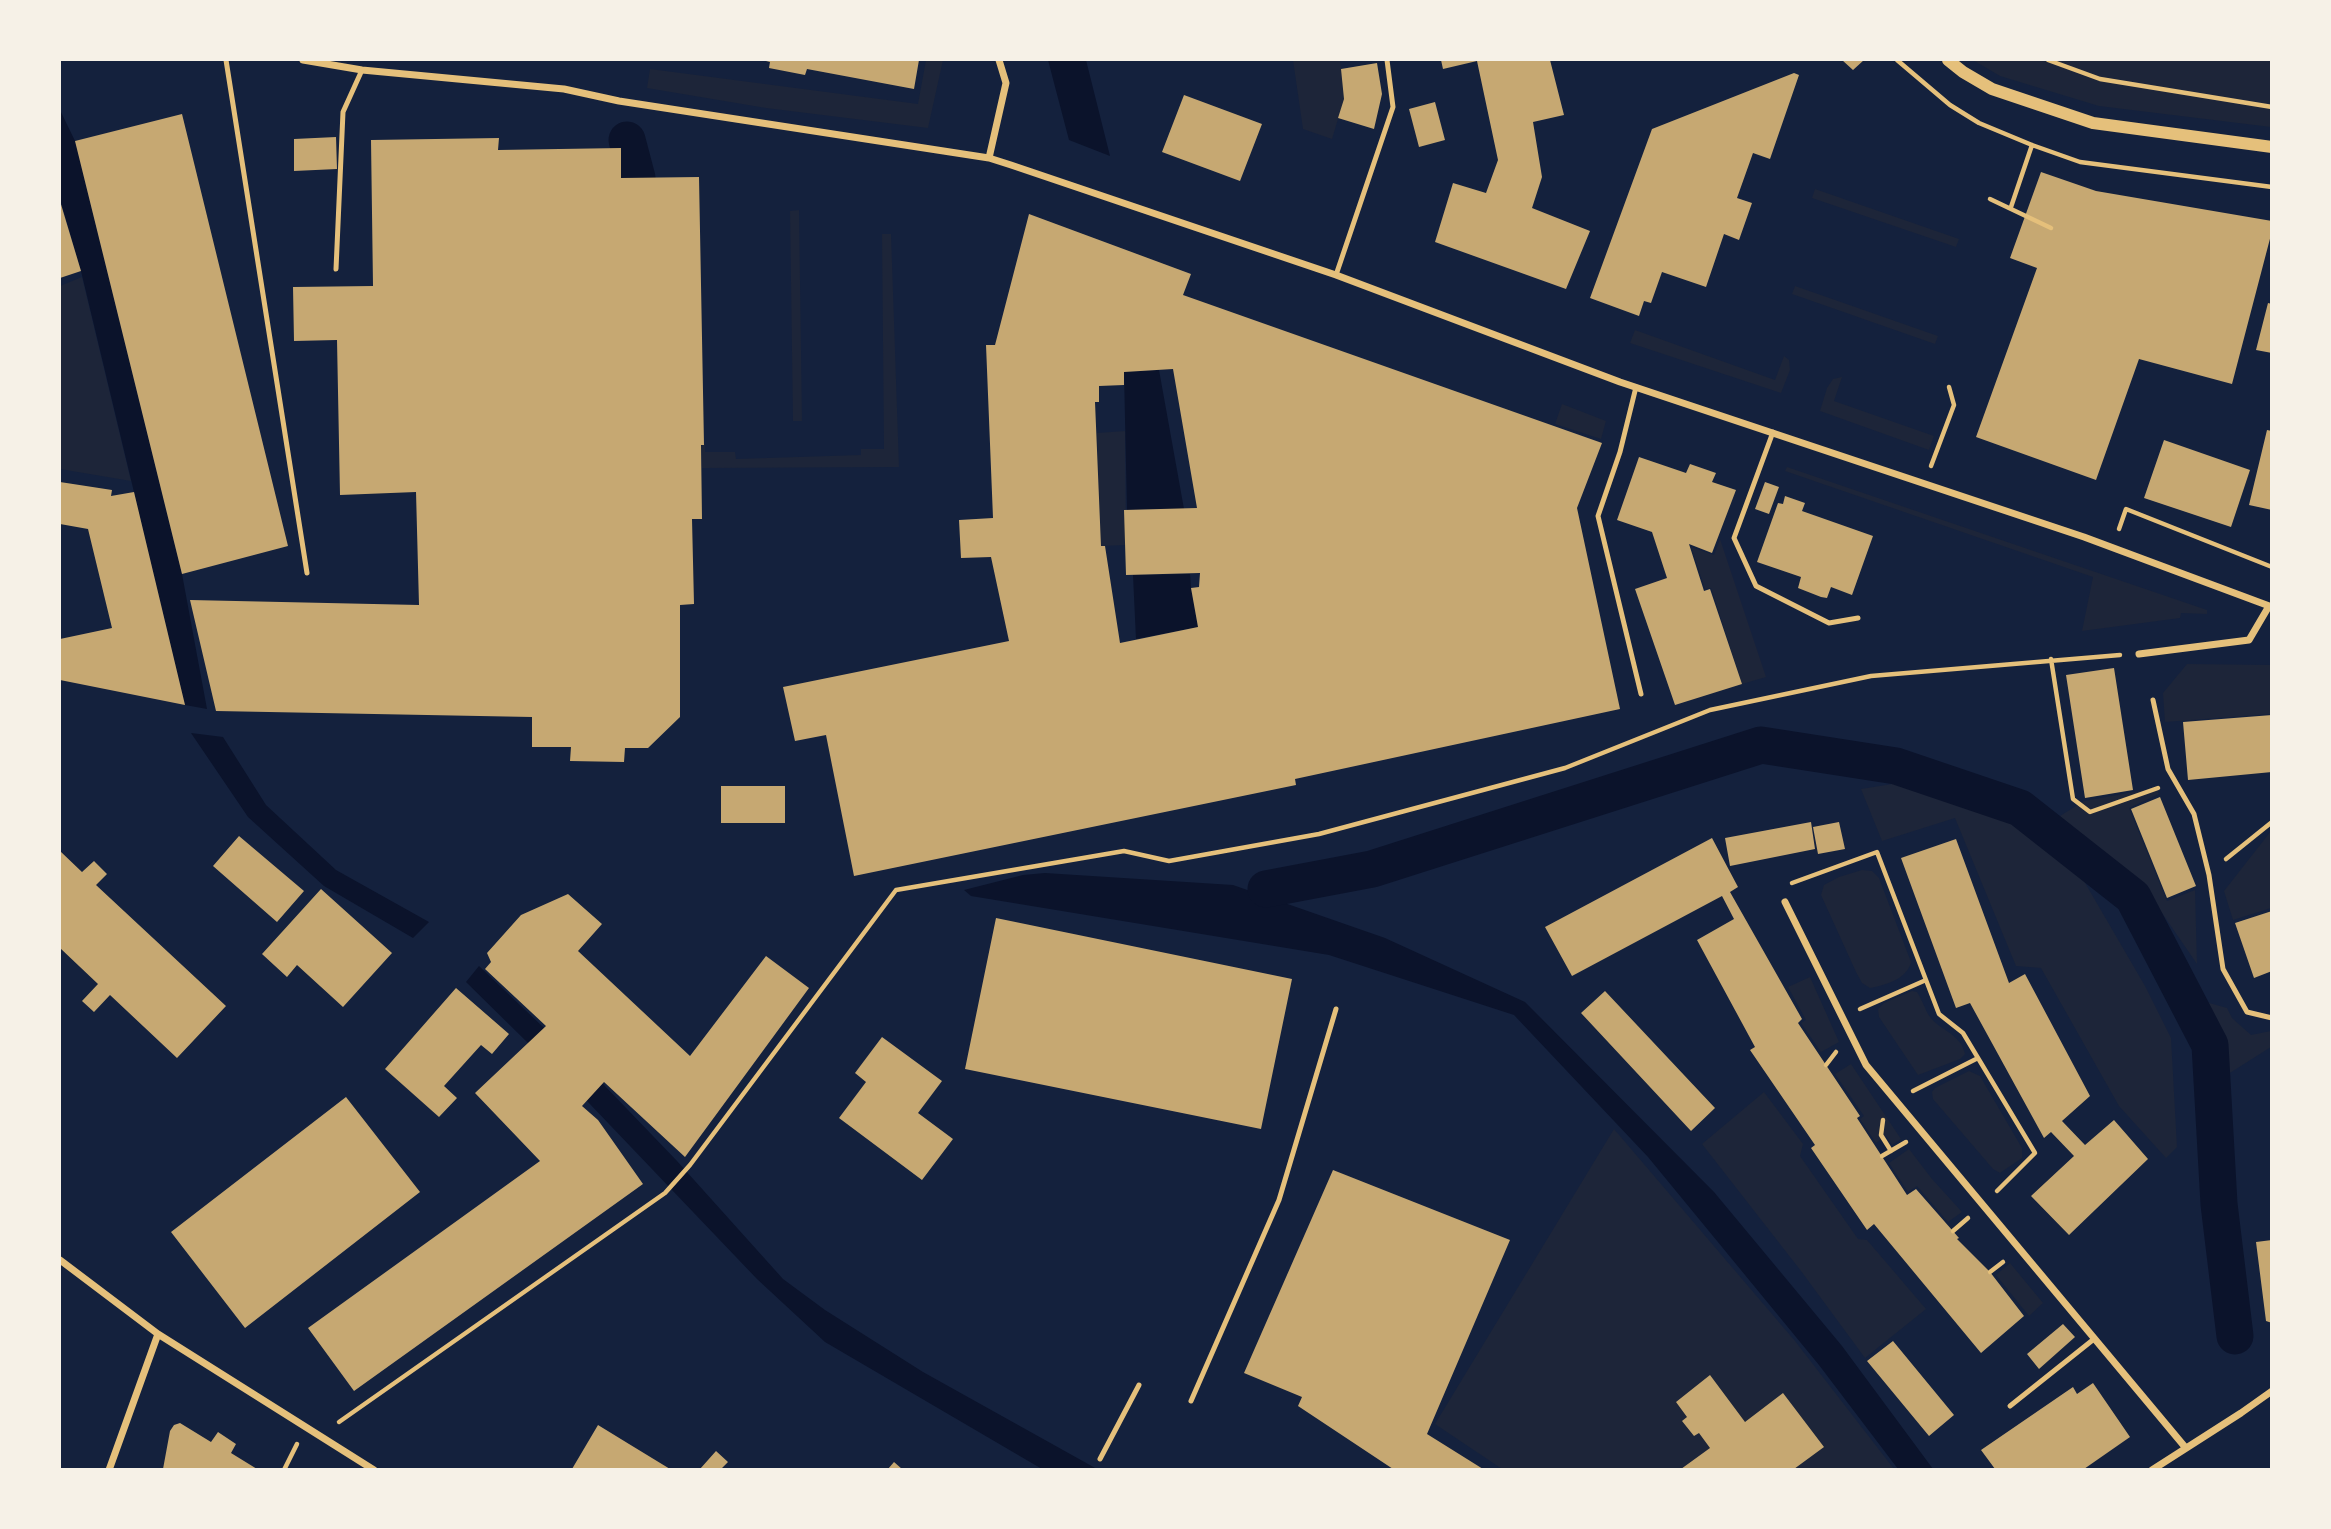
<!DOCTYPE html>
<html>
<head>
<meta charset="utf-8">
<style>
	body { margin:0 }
	#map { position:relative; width:2331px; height:1529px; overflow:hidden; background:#14213d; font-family:Roboto,sans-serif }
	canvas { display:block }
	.frame { position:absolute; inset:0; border:61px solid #f6f1e7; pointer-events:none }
</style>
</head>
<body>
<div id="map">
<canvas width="2331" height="1529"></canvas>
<div class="frame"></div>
</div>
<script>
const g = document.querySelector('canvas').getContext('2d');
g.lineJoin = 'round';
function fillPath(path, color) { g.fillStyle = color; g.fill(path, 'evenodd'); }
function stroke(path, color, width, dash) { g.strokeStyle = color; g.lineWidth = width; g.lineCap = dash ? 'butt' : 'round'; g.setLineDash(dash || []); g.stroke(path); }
fillPath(new Path2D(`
	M926,60H943L928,128L766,108L647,88L650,69L918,104Z
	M1293,60H1340L1344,99L1332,139L1303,129Z
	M1973,60H2271V127L2099,106L2000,76Z
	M1815,189L1959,239L1956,247L1812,198Z
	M799,210L802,421H793L790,211Z
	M882,234H891L899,467L702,468L701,446L705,444V452H735L736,459L861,455V449H884Z
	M82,277L131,481L60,469V286Z
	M1795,286L1938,336L1935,344L1792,294Z
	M1635,330L1775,380L1784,356L1789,360L1790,370L1781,393L1630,343Z
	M1842,377L1834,401L1934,436L1929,450L1820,411L1827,388L1833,379Z
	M1562,404L1606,421L1601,439L1555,424Z
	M1125,431L1126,545L1101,546L1097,433Z
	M1787,467L2207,610V614L2181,613L2180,618L2082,631L2093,577L1785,471Z
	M1720,539L1766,677L1742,684L1711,588L1705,589L1691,547L1714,555Z
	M2187,664L2271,665V714L2165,722L2163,693Z
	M1899,783L2012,815L2077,869L2145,986L2171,1038L2177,1147L2166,1158L2119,1106L2041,968L2016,966L1955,818L1882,841L1861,789Z
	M2156,788L2159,794L2129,808L2167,901L2195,890L2197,964L2151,897L2060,816L2084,801Z
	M2271,831V908L2233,920L2224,891Z
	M1862,870L1872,871L1879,878L1911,962C1907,979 1886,985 1870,988L1862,983L1856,972L1821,895L1824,885L1839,877Z
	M1810,977L1839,1042L1821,1052L1801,1023L1806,1020L1788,987Z
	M1912,991L1917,992C1922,999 1925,1010 1930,1017C1941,1031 1961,1034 1965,1054L1960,1059L1918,1075L1879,1017L1878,1009L1884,1003Z
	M2206,1002L2227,1008L2232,1018L2251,1035L2271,1031V1047L2225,1076L2222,1047Z
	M1851,1064L1901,1139L1892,1145L1886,1136L1876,1143L1860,1119L1864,1116L1835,1074Z
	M1969,1071L1980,1076L2022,1148V1158L2000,1173L1993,1169L1933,1099L1932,1092L1935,1088Z
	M1764,1092L1803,1144L1800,1156L1858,1239L1867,1240L1926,1309L1865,1358L1801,1271L1702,1144Z
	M1614,1129L1795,1341L1894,1469H1502L1435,1424Z
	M1909,1149L1932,1179L1962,1212L1948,1222L1917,1186L1908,1192L1889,1163Z
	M2010,1263L2043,1303L2029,1316L1996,1275Z`), '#1d2539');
fillPath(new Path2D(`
	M1048,60H1086L1110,156L1069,140Z
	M60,110L75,141L182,574L207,709L185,705L81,271L60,199Z
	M1159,370L1184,509L1127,510L1124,372Z
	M1190,574L1191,588L1198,627L1136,639L1133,575Z
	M191,733L223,737L266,805L336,870L429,922L413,938L324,886L248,817Z
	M1045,873L1233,885L1385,938L1525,1002L1714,1192L1842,1346L1933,1469H1898L1819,1365L1648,1157L1514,1015L1329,955L971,896L964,890L1023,875Z
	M479,966L604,1085L677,1161L783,1279L825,1310L923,1372L1097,1469H1042L825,1342L757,1279L588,1102L466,982Z`), '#0b132b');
stroke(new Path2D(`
	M627,140L637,178
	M1266,889L1372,869L1761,745L1896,766L2020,808L2133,897L2210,1045L2219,1204L2235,1336`), '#0b132b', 37);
fillPath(new Path2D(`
	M762,60H919L914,89L807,69L805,75L769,68L770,62Z
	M1441,60H1550L1564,115L1533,122L1542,177L1532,208L1590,231L1566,289L1435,242L1453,183L1486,193L1498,160L1477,61L1443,69Z
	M1842,60H1864L1853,70Z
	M1377,63L1382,94L1374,129L1338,118L1344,99L1341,69Z
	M1794,73L1799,75L1770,159L1753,153L1737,198L1752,203L1739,240L1724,234L1706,287L1662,272L1651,303L1644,301L1639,316L1590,298L1652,129Z
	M1184,95L1262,124L1240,181L1162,152Z
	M1435,102L1445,140L1419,147L1409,109Z
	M182,114L288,546L182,574L75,141Z
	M336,137L337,169L294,171V139Z
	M499,138L498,150L621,148V178L699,177L704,445H701L702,519H692L694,604L680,605V717L648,748H625L624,762L570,761L571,747H532V717L216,711L190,600L419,605L416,492L340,495L337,340L294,341L293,287L373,286L371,140Z
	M2041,172L2096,191L2272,221V231L2232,384L2139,359L2096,480L1976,437L2037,268L2010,258Z
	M60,201L81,271L60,278Z
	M1029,214L1191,274L1183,295L1602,443L1577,508L1620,709L1295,779L1296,785L854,876L826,735L795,741L783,687L1009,641L991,557L961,558L959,520L993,518L986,345H995ZM1173,369L1197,508L1124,510L1126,575L1200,573L1199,587L1191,588L1198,627L1120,643L1105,546H1101L1095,402H1099V386L1124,385V372Z
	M2268,303L2272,304V353L2256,350Z
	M2267,430L2272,431V510L2249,505Z
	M2164,440L2250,470L2231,527L2144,498Z
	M1639,457L1686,473L1690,464L1716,473L1712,482L1736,490L1712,553L1689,544L1704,591L1710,589L1742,684L1675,705L1635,589L1667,578L1652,532L1617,520Z
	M60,482L112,490L111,496L134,492L185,705L60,680V639L112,628L88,529L60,524Z
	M1765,482L1779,487L1769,514L1755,509Z
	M1785,496L1805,503L1802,511L1873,536L1852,595L1831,587L1827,598L1821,597L1798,588L1801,577L1757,562L1778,503L1783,504Z
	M2114,668L2133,790L2085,798L2066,675Z
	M2272,715V772L2188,780L2183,722Z
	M721,786H785V823H721Z
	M2160,797L2196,886L2167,898L2131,809Z
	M1811,822L1815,849L1730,866L1725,838Z
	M1839,822L1845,849L1818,854L1813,827Z
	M239,836L304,891L277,922L213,866Z
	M1712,838L1738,887L1730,892L1802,1019L1798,1023L1860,1116L1857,1118L1907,1195L1916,1189L1959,1238L1957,1239L1990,1272L2024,1316L1981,1353L1874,1224L1867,1230L1811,1148L1815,1145L1750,1050L1755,1047L1697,940L1734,919L1722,896L1572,976L1545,927Z
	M1956,839L2009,983L2025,974L2090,1096L2062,1121L2085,1145L2114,1120L2148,1159L2069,1235L2031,1196L2074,1156L2051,1132L2044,1138L1970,1003L1956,1008L1901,858Z
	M60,851L82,872L94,861L107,874L96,885L226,1006L177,1058L110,995L94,1012L82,1001L98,984L60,948Z
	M321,889L392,953L343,1007L297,965L287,977L262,954Z
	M568,894L602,924L578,951L690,1056L766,956L809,988L685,1157L604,1082L582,1106L598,1120L643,1184L354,1391L308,1328L540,1161L475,1093L546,1026L485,969L491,962L487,953L521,915Z
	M2272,911V971L2254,978L2235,923Z
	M996,918L1292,979L1261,1129L965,1069Z
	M456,988L509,1034L492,1054L481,1045L444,1086L457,1098L439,1117L385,1069Z
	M1605,991L1715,1108L1691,1131L1581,1013Z
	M882,1037L942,1081L918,1113L953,1139L922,1180L839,1118L866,1082L855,1073Z
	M346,1097L420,1192L245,1328L171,1232Z
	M1333,1170L1510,1240L1427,1434L1483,1469H1393L1298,1406L1302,1397L1244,1373Z
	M2272,1240V1323L2266,1321L2256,1242Z
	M2063,1324L2075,1337L2039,1369L2027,1354Z
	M1893,1341L1954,1415L1929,1436L1867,1361Z
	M1710,1375L1745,1422L1783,1393L1824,1447L1794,1469H1681L1710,1448L1699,1433L1694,1436L1682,1421L1687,1417L1676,1402Z
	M2093,1383L2130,1437L2084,1469H1995L1981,1450L2073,1387L2077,1394Z
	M180,1423L211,1442L218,1432L236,1444L231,1453L257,1469H163L170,1431L174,1425Z
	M598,1425L629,1444L670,1469H572Z
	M716,1451L728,1462L721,1469H700Z
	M894,1462L902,1469H888Z`), '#c6a872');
stroke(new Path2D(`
	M1897,60L1950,105L1979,123L2032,145L2080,162L2272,187
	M2048,60L2100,79L2272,107
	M1990,199L2051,228
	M2011,207L2032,145
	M1931,466L1954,405L1949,387
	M2119,529L2126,509L2272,567
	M2051,659L2073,799L2090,812L2158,788
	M2226,859L2272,822
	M1792,883L1877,852L1939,1014L1963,1033L2035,1153L1997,1191
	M1860,1009L1926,980
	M1826,1065L1836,1052
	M1913,1091L1978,1058
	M1883,1120L1881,1135L1891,1151
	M1882,1156L1906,1142
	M1953,1231L1968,1218
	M1990,1272L2003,1262
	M339,1422L665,1193L690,1165L896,890L1124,851L1169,861L1319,834L1565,768L1710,710L1871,676L2120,655
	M284,1470L297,1444`), '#e5c07b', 4.5);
stroke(new Path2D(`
	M226,60L307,573
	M336,269L343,112L362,70
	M1336,275L1393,107L1387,60
	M1636,387L1620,452L1598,516L1641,694
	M1773,432L1734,538L1756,586L1829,623L1858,618
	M2153,700L2168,769L2194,814L2209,875L2223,969L2247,1012L2272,1018
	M1191,1401L1279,1200L1336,1009
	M2010,1406L2094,1339
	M1100,1459L1139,1385`), '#e5c07b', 5);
stroke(new Path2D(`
	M303,60L362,70L564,89L619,101L989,158L1011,165L1336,275L1620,382L2084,537L2272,607
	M989,158L1006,83L999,60
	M2139,654L2249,640L2269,606
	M1785,902L1866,1065L2185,1447
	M60,1260L158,1334L374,1470
	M109,1470L158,1334
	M2152,1470L2241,1413L2272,1391`), '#e5c07b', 7);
stroke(new Path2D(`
	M1948,60L1963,72L1992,89L2093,123L2272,147`), '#e5c07b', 12);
</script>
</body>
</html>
